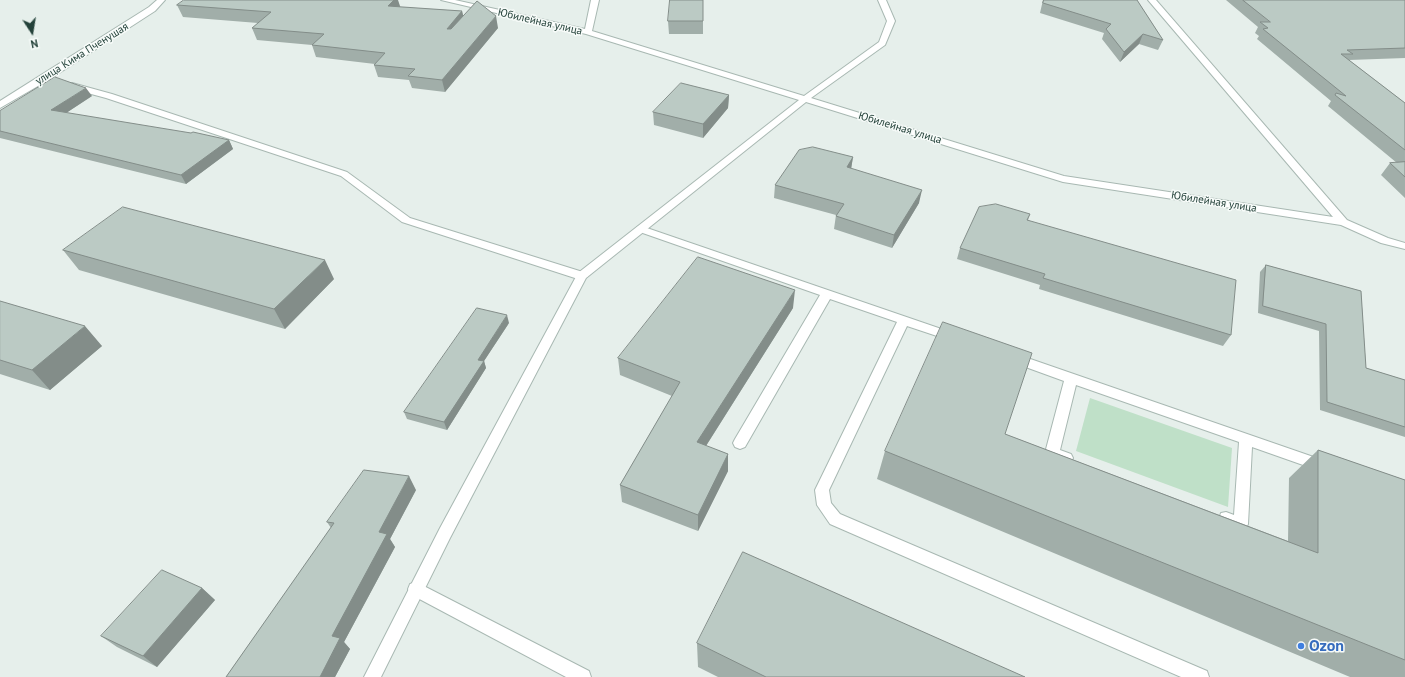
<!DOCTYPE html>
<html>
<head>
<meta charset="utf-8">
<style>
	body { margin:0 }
	#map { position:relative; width:1405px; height:677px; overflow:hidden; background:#e6efeb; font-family:"PT Sans",sans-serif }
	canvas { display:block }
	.north { position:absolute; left:12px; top:12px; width:40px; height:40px; -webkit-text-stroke:3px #f7fbf9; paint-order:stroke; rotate:168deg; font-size:11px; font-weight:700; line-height:16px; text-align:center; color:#24423a }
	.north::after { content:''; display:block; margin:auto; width:14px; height:18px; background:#24423a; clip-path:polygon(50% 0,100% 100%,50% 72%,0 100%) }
</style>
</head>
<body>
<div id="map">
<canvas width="1405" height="677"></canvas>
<div class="north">N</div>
</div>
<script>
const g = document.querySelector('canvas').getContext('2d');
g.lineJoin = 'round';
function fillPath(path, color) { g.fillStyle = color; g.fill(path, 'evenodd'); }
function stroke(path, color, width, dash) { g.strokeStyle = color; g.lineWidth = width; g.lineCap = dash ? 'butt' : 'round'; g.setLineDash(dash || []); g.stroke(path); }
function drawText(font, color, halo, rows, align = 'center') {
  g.font = font + ' "PT Sans",sans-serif'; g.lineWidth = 3; g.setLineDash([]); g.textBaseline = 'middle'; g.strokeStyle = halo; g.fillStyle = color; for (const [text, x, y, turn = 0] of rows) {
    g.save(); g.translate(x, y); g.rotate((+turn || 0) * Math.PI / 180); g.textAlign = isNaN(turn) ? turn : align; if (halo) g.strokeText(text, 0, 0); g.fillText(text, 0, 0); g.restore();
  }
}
fillPath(new Path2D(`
	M1090,398L1232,448L1228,507L1076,451Z`), '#bfe0c8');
const service = new Path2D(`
	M72,83L112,94L347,172L410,218L586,273L588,276L582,280L578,279L402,222L341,176L106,98L69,88L68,86Z
	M641,226L956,334L958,337L956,340L952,341L907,326L829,490L831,503L840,514L1207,671L1209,677H1181L830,524L817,505L815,490L897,322L830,299L745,447L740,449L735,447L733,443L735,439L820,295L637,231L636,229L637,227Z
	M1013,353L1328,462L1330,466L1328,470L1323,472L1252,447L1248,524L1246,529L1241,531L1221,523L1219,518L1221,513L1226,512L1234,515L1239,442L1076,385L1060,450L1071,454L1073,458L1071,462L1066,464L1047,457L1045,453L1064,381L1009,361L1007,358L1009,355Z
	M416,582L589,671L591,677H566L410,594L408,589L410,584Z`);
const minor = new Path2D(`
	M441,0H455L585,29L591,0H599L592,31L804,96L879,42L887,21L878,0H886L895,21L885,45L811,98L1064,176L1333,217L1148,0H1156L1347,220L1388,238L1405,243V249L1381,243L1341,225L1063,182L806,102L586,278L450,538L381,677H364L440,528L578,273L799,100L586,34Z`);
const tertiary = new Path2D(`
	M157,0H165L155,11L50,79L0,108V101L149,7Z`);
stroke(service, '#a8b8b2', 2);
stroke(minor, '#a8b8b2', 2);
stroke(tertiary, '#a8b8b2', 2);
fillPath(service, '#fff');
fillPath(minor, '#fff');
fillPath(tertiary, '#fff');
fillPath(new Path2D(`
	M703,0V34H669L668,21Z
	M1043,0H1137L1163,40L1158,50L1139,44L1120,62L1102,39L1104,33L1040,13Z
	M1226,0H1405V58L1349,60L1405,103V198L1381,175L1390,163H1397L1328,106L1331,101L1257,39L1259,36L1255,33L1258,27Z
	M177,5L400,7L462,11L463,16L498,28L445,92L412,88L409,80L378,77L374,65L375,64L316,57L312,45L257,40L252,28L258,23L183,17Z
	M729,95L728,108L703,138L654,125L653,112Z
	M92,96L66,113L229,140L233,149L186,184L0,138V111Z
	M853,157L851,169L919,203L892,248L834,229L836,215L774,198L775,185Z
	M1030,214L1028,220L1231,335L1223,346L1039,289L1040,285L957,259L960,248Z
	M63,250L334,279L285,329L79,270Z
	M1266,265L1361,291L1366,368L1405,380V437L1320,410L1319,331L1258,313L1260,272Z
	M0,301L102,346L50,390L0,374Z
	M793,308L706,446L728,454V471L698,531L622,502L620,485L672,396L620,375L618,358Z
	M509,323L484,361L486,368L447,430L407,419L404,412Z
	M1005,434L1288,541L1289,478L1318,450L1405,480V677H1350L877,479L885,451Z
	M416,490L390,539L395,547L344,642L350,649L335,677H226L331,528L327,522Z
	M202,588L215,600L157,667L117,647L101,636Z
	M697,643L1025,677H718L698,667Z`), '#a1aea9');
fillPath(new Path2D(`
	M394,0H398L401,9L388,6Z
	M462,11L465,23L450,41L447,29Z
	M496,16L498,28L445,92L442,80Z
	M1143,34L1139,44L1120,62L1124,52Z
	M86,88L92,96L57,119L51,110Z
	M729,95L728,108L703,138V124Z
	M229,140L233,149L186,184L181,175Z
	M853,157L851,169L847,167Z
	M922,190L919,203L892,248L894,235Z
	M325,260L334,279L285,329L274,309Z
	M795,290L793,308L697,460V442Z
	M507,315L509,323L484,361L486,368L447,430L444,422L478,360Z
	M85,326L102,346L50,390L32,370Z
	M728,454V471L698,531V515Z
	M409,476L416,490L390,539L395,547L344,642L350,649L335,677H320L332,636L379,532Z
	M202,588L215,600L157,667L143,656Z`), '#838d89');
const building = new Path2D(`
	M184,0H394L388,6L462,11L447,29H451L477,1L496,16L442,80L408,76L415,69L374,65L385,53L312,45L324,34L252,28L271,12L177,5Z
	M670,0H703V21H668Z
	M1044,0H1137L1163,40L1143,34L1124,52L1106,29L1111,24L1043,3Z
	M1243,0H1405V48L1347,50L1353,54H1341L1405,103V150L1335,95L1336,93L1346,96L1263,29L1268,28L1260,22H1270Z
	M55,77L86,88L51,110L191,133L193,132L229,140L181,175L0,131V111Z
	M681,83L729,95L703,124L653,112Z
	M813,147L853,157L847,167L922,190L894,235L836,216L844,204L775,185L799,150Z
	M1405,162V177L1390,163Z
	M996,204L1030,214L1027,220L1236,280L1231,335L1043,278L1045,274L960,248L979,207Z
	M123,207L325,260L274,309L63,250Z
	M698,257L795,290L697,442L728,454L698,515L620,485L680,382L618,358Z
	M1266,265L1361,291L1366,368L1405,380V427L1327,402L1326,324L1263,306Z
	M0,301L85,326L32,370L0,360Z
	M477,308L507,315L478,360L484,361L444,422L404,412Z
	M943,322L1032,353L1005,434L1318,553V450L1405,480V660L885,451Z
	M364,470L409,476L379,532L387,534L332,636L340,638L320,677H226L334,523L327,522Z
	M743,552L1025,677H766L697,643Z
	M162,570L202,588L143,656L101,636Z`);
fillPath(building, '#bbcac4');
stroke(building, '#838d89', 1);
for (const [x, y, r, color] of [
	[1301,646,4,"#3f7fe0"]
]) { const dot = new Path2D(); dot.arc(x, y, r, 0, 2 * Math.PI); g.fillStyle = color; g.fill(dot); stroke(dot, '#f7fbf9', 1.5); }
drawText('11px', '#24423a', '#f7fbf9', [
	["Юбилейная улица",540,22,13],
	["улица Кима Пченушая",82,54,-32],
	["Юбилейная улица",900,128,17],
	["Юбилейная улица",1214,202,9]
]);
drawText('bold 16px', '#366cbe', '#f7fbf9', [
	["Ozon",1309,646]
], 'left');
</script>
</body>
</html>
